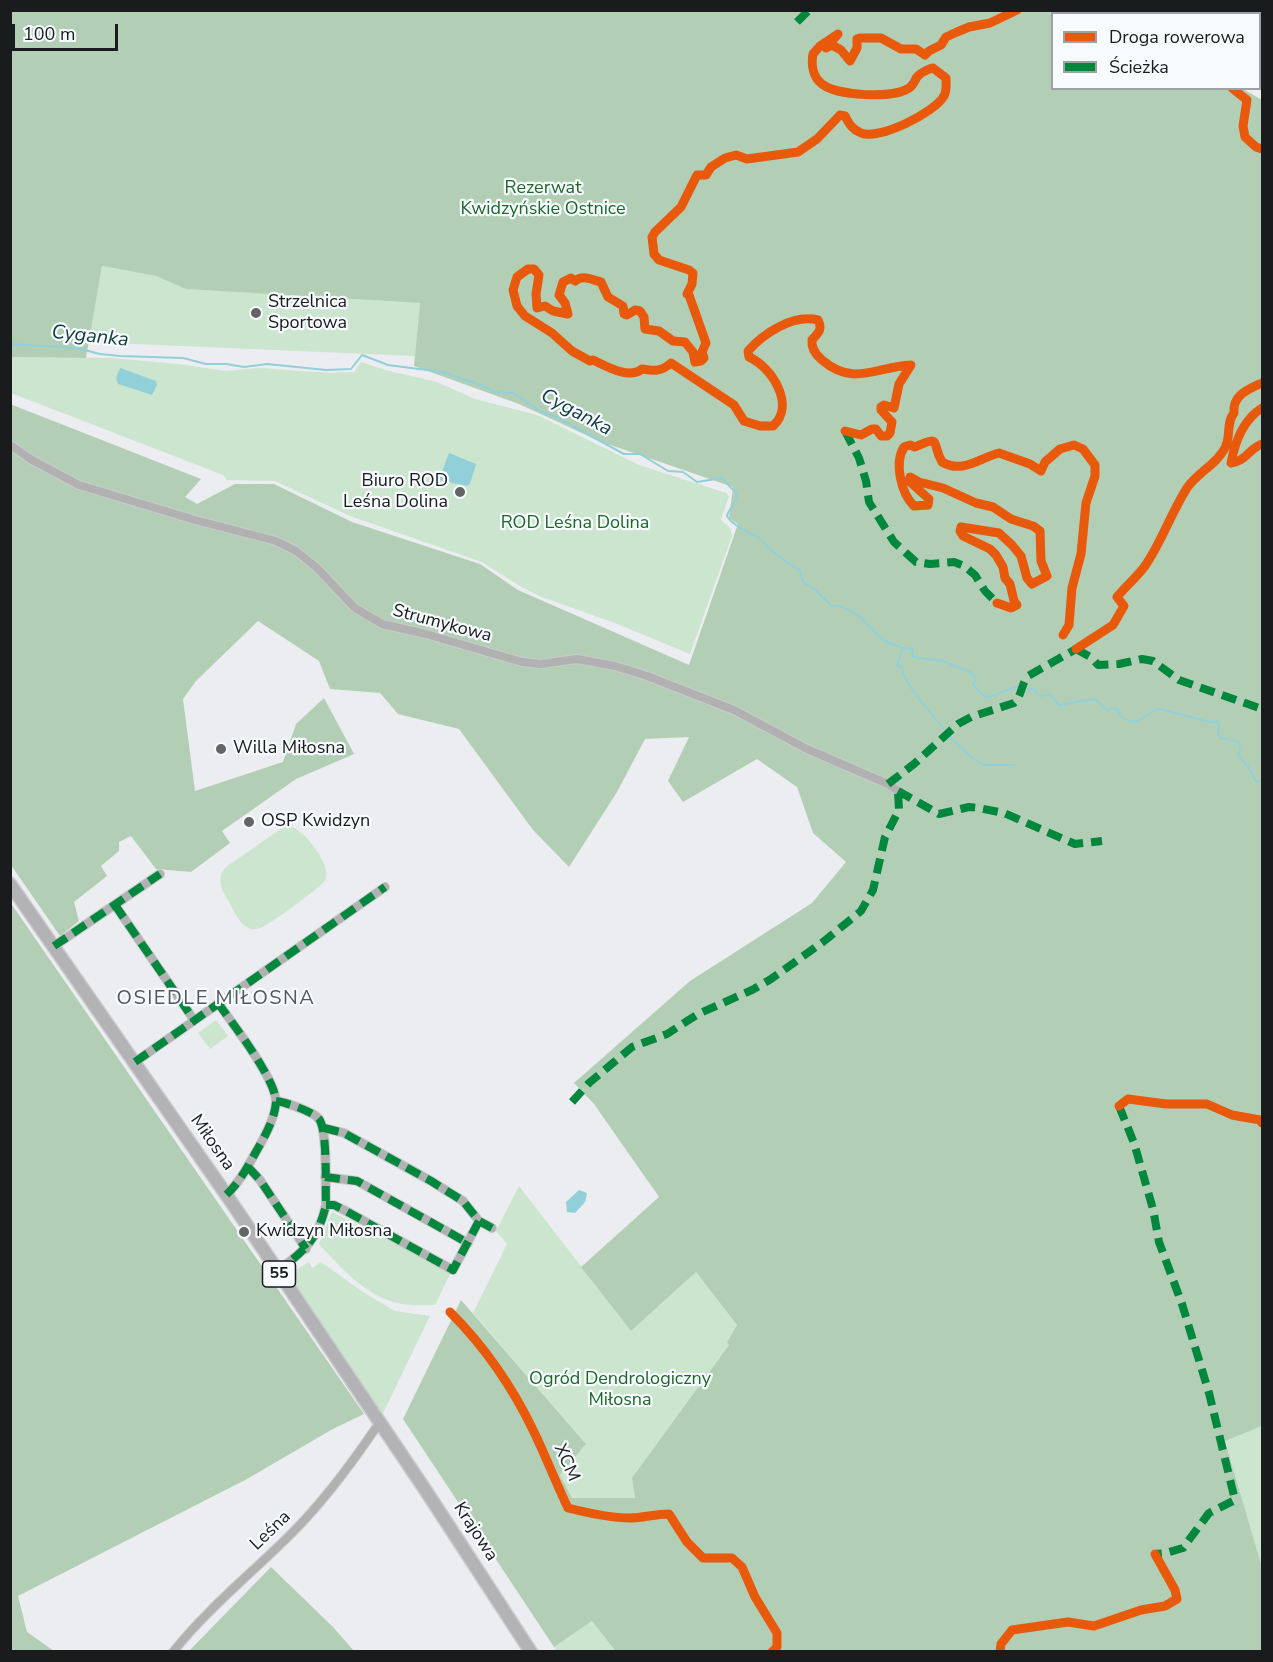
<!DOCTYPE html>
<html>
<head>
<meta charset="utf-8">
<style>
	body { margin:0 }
	#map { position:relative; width:1273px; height:1662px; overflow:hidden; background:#ebedf0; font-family:"Nunito Sans",sans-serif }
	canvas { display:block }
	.frame { position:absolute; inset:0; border:12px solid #191b1c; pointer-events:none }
	.legend { position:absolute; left:1051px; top:12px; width:210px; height:78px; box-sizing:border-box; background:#f7fbfe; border:2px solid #9ea1a4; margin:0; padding:8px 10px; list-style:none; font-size:18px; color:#191b1c }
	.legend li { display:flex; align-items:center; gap:12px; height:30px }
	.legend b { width:30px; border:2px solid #9ea1a4 }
	.scale { position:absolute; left:12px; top:24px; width:106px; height:27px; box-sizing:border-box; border:3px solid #191b1c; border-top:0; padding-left:8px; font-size:18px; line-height:21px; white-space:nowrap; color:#191b1c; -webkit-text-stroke:4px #f7fbfe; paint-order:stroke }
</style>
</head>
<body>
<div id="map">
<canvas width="1273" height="1662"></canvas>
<div class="frame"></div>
<ul class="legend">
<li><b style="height:8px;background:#e8590c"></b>Droga rowerowa</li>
<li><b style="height:8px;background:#00873e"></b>Ścieżka</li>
</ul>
<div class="scale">100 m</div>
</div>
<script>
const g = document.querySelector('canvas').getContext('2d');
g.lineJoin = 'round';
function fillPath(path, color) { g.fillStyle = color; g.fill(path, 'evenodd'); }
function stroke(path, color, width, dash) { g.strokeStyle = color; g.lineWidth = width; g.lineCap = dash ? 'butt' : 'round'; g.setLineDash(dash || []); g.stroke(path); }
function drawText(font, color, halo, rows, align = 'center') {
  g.font = font + ' "Nunito Sans",sans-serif'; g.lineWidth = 4.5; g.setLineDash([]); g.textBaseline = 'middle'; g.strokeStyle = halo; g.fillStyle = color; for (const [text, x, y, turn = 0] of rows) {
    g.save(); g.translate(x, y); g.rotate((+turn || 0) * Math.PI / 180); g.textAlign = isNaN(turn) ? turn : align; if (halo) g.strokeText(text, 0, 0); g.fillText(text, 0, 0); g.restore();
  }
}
fillPath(new Path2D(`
	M102,266L156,276L187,289L420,303L415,356L88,342Z
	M11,357L111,358L178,364L226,371L259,368L331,373L354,372L361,362L385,370L437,382L475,399L537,415L639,465L726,493L729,496L721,520L730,528L732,536L690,654L615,623L539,596L518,585L482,562L350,516L275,481L227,480L223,475L11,393Z
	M289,826C304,829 331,864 326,879C323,886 268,926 260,928C257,929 253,929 251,929C240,926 233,909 228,900C221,889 216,879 226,867L282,828Z
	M216,1020L228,1036L210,1049L198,1033Z
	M519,1186L631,1331L696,1272L737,1325L727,1342L730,1344L700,1385L635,1498H572L560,1475L586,1444L473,1313L507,1244L496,1231Z
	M332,1212L451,1272L435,1305C421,1305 406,1306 393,1302C363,1293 339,1266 319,1244Z
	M309,1262L312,1268L321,1262L363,1292L395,1311L430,1316L383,1413L365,1392L288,1275Z
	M1262,1426V1567L1225,1440Z
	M592,1621L615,1651H557L554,1647Z`), '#cbe5ce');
fillPath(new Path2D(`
	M11,11H1140V14H1052V88L1243,89L1262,100V1426L1225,1441L1262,1567V1651L616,1652L592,1621L554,1647L403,1419L461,1300L586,1444L560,1475L572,1498H635L632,1478L729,1345L727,1342L737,1325L696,1272L631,1331L581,1267L659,1197L594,1104L574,1083L690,981L812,903L846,862L813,833L797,787L757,759L683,802L668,781L689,737L645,739L617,792L569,867L533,830L459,729L398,714L380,693L330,689L319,661L258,621L196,681L183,699L195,791L283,762L296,724L324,698L354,754L296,779L222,831L230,843L191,872L156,869L131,836L119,842V851L101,866L107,876L74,902L79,921L60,936L11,865L10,404L201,479L185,497L197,504L235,484H274L352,522L480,564L518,590L689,665L738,524L729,518L733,487L599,441L519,404L414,366L420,303L186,289L156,276L102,266L86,358L11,357Z
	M10,902L364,1414L331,1430L247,1479L18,1596L27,1632L54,1651H11Z
	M271,1567L333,1627L354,1651H189Z`), '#b2cfb6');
fillPath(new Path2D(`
	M120,368L156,381L157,385L152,395L118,384L116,378Z
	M449,453L476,464L470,484L467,486L439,480Z
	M579,1190L587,1193L585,1202L575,1213L567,1212L566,1202Z`), '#91d0d8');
stroke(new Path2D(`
	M10,344L77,348L100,354L120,356L183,358L206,364H226L244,367L267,364L326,370L351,369L362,355L388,365L442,372L481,385L495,392L513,393L540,411L556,417L624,454H640L668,471L683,472L697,482L722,478L736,493C738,504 729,507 727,516C731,524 752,535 760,538C767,548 789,565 800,570L802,580L805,584L812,587L832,606L843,607L859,616L883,640L902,648L912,649L913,657L943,661L972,673L976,678L973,685L985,697C996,698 1006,688 1018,687
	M902,649L897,666L902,667C903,684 933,715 944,729
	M1023,688L1034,689L1040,696L1050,694L1059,705L1095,699L1107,710L1115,708L1119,712L1120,716C1141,730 1142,713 1160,709L1209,722L1217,721L1219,724L1218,733L1220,738L1238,741L1240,747L1238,754C1242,760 1247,764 1250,770C1253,774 1253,778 1257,782L1262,781
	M948,735L971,757L984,765H1014`), '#91d0d8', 2);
const minor = new Path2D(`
	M10,445L32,460L79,485L195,520L276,541L296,551L316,567L355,608L382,624L426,634L522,662L541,664L577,659L615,666L647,676L734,710L807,749L888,784L898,791
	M115,905L194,1020
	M54,946L160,874
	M218,1003C232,1023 276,1079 276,1102C275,1118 265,1136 257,1150C248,1166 240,1182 226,1195
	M135,1062L385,887
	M276,1101C285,1102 314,1112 319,1119C328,1131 325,1187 326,1205C318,1239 305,1251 277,1271
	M324,1128L344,1133L431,1181L463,1201L479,1221L492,1228
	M248,1167L260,1180L306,1249
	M325,1177L357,1181L468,1243
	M326,1205H334L344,1210L453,1270L479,1221
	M173,1652C208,1608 252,1573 291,1534C323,1502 350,1466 375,1429L380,1425`);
const primary = new Path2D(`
	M10,884L232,1203L426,1491L531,1652`);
stroke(minor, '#cacbcd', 10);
stroke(primary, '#cacbcd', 15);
stroke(minor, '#b0b1b0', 8);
stroke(primary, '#b3b2b4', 12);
stroke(new Path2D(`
	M797,22L809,10
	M845,431L859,458L866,481L869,502L894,542L916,562L930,564L954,562L964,566L975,575L985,591L997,603
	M1076,649L1092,658L1098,665L1119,664L1142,659L1153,661L1179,680L1262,709
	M888,784L914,764L958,724L971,717L1014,703C1022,696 1021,684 1028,676L1076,649
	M898,791L939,814L969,807L979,808L1004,813L1075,844L1102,841
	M115,905L194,1020
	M54,946L160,874
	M218,1003C232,1023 276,1079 276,1102C275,1118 265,1136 257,1150C248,1166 240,1182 226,1195
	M135,1062L385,887
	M276,1101C285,1102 314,1112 319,1119C328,1131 325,1187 326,1205C318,1239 305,1251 277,1271
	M572,1102L589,1083L632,1047L667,1034L698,1014L752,990L771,979L823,942L861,911L873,890L885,837L899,810L898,791
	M1119,1106L1134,1143L1153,1209L1159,1242L1182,1304L1209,1393L1235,1500L1209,1513L1183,1548L1166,1553L1155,1554
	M324,1128L344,1133L431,1181L463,1201L479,1221L492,1228
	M248,1167L260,1180L306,1249
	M325,1177L357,1181L468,1243
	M326,1205H334L344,1210L453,1270L479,1221`), '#00873e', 8, [15, 8]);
stroke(new Path2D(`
	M1232,88L1247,100L1243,126L1245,137L1256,147L1262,149
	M1262,408C1243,420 1235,441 1231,463C1245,462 1250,448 1262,444
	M845,431L861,435L872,429H876L881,436H887L890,433L892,422L881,410V407L884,405L894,408L899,384L911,365C875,367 854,387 822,360C815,354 811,348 812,340C818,333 823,330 818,320C793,314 764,333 748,351L749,357C772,367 796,406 773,426H760L744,421L734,405L671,363C661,372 654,371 642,369C629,380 606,366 593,360L590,361L572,351L552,333L525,316L517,306L513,290L517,277L528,269H534L539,275L536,294L537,308L545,306L553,311L568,314L565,303L559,295L563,282L571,278L575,281C583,274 592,280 601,282L608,297L623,306L624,314L627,315L635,310L640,311L644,317L645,329L659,331L673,341L685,342L693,352L695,362L701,361L704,358L702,352L706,343L689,295L687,294L692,284L693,273L689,270L659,260L654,254L652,237L655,232L681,207L697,175H706L711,167L725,158L736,155L747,159L798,152L817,139L840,115L845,116C849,124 852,129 861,133C880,140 934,113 944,96C947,91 946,84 946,78L933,68C928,69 920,73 917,77C914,81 914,85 909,88C893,99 837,96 822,84C813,77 811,65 813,54L820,46L838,34L826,48L832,45L841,50L850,61L857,48V39L860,38H881L901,49H916L925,55L929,51L941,45L946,37L957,32L969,27L990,23L1017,10
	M997,603L1011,608L1017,605L1014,601L1010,584L1005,578L1003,567L996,555L990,549L963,536L960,531L961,527L999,533L1012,545L1021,556L1027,578L1032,584L1047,576L1041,561L1040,531L1033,526L1011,519L993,507L976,503L943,488L919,482L910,477L909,481L929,499L928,505L914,506C901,493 894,463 904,447L910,445L915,447C942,434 931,443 942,462C963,474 979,458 999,453L1030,464L1041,471L1045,462L1060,449L1074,445L1083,449L1095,465V476L1086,503L1081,554L1072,588L1069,625L1063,635
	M1076,649L1113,625L1124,606L1117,597C1126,586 1137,577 1145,566C1162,541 1171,513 1187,488C1198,472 1216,465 1225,448C1231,437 1226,422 1234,413C1232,395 1249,389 1262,383
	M1119,1106L1128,1099L1166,1104H1207L1232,1115L1260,1120L1262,1123
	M450,1312C484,1346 513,1388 534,1432C546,1457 556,1483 568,1508C588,1513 609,1518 630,1518C643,1518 655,1514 669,1514L687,1542L703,1558H732L742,1567L755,1597L777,1633V1647L772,1652
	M1000,1652L1001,1644L1012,1630L1068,1622L1094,1626L1141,1610L1165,1606L1177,1599L1175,1590L1155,1554`), '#e8590c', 9);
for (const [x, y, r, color] of [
	[256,313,6,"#626466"],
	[460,492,6,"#626466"],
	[221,749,6,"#626466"],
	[249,822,6,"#626466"],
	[244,1232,6,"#626466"]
]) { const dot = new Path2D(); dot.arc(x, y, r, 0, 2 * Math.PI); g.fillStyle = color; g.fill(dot); stroke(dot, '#f7fbfe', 2); }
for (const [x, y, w] of [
	[279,1274,33]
]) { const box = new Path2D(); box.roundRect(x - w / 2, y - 13, w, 26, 4.5); g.fillStyle = '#f7fbfe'; g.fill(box); stroke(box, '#191b1c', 1.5); }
drawText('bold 16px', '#191b1c', null, [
	["55",279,1274]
]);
drawText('18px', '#1e662a', '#f7fbfe', [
	["Rezerwat",543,189],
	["Kwidzyńskie Ostnice",543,210],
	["ROD Leśna Dolina",575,524],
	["Ogród Dendrologiczny",620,1380],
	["Miłosna",620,1401]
]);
drawText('18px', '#191b1c', '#f7fbfe', [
	["Strzelnica",268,303],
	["Sportowa",268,324],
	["Biuro ROD",448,482,"right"],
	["Leśna Dolina",448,503,"right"],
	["Willa Miłosna",233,749],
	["OSP Kwidzyn",261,822],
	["Kwidzyn Miłosna",256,1232]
], 'left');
drawText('18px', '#191b1c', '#f7fbfe', [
	["Strumykowa",442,624,15],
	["Miłosna",212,1143,55],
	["XCM",566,1463,66],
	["Leśna",271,1531,-44],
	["Krajowa",475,1532,57]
]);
drawText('italic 20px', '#103b40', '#f7fbfe', [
	["Cyganka",90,337,6],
	["Cyganka",576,413,28]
]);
g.letterSpacing = '1.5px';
drawText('20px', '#53575b', '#f7fbfe', [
	["OSIEDLE MIŁOSNA",216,999]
]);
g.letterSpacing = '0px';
</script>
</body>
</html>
